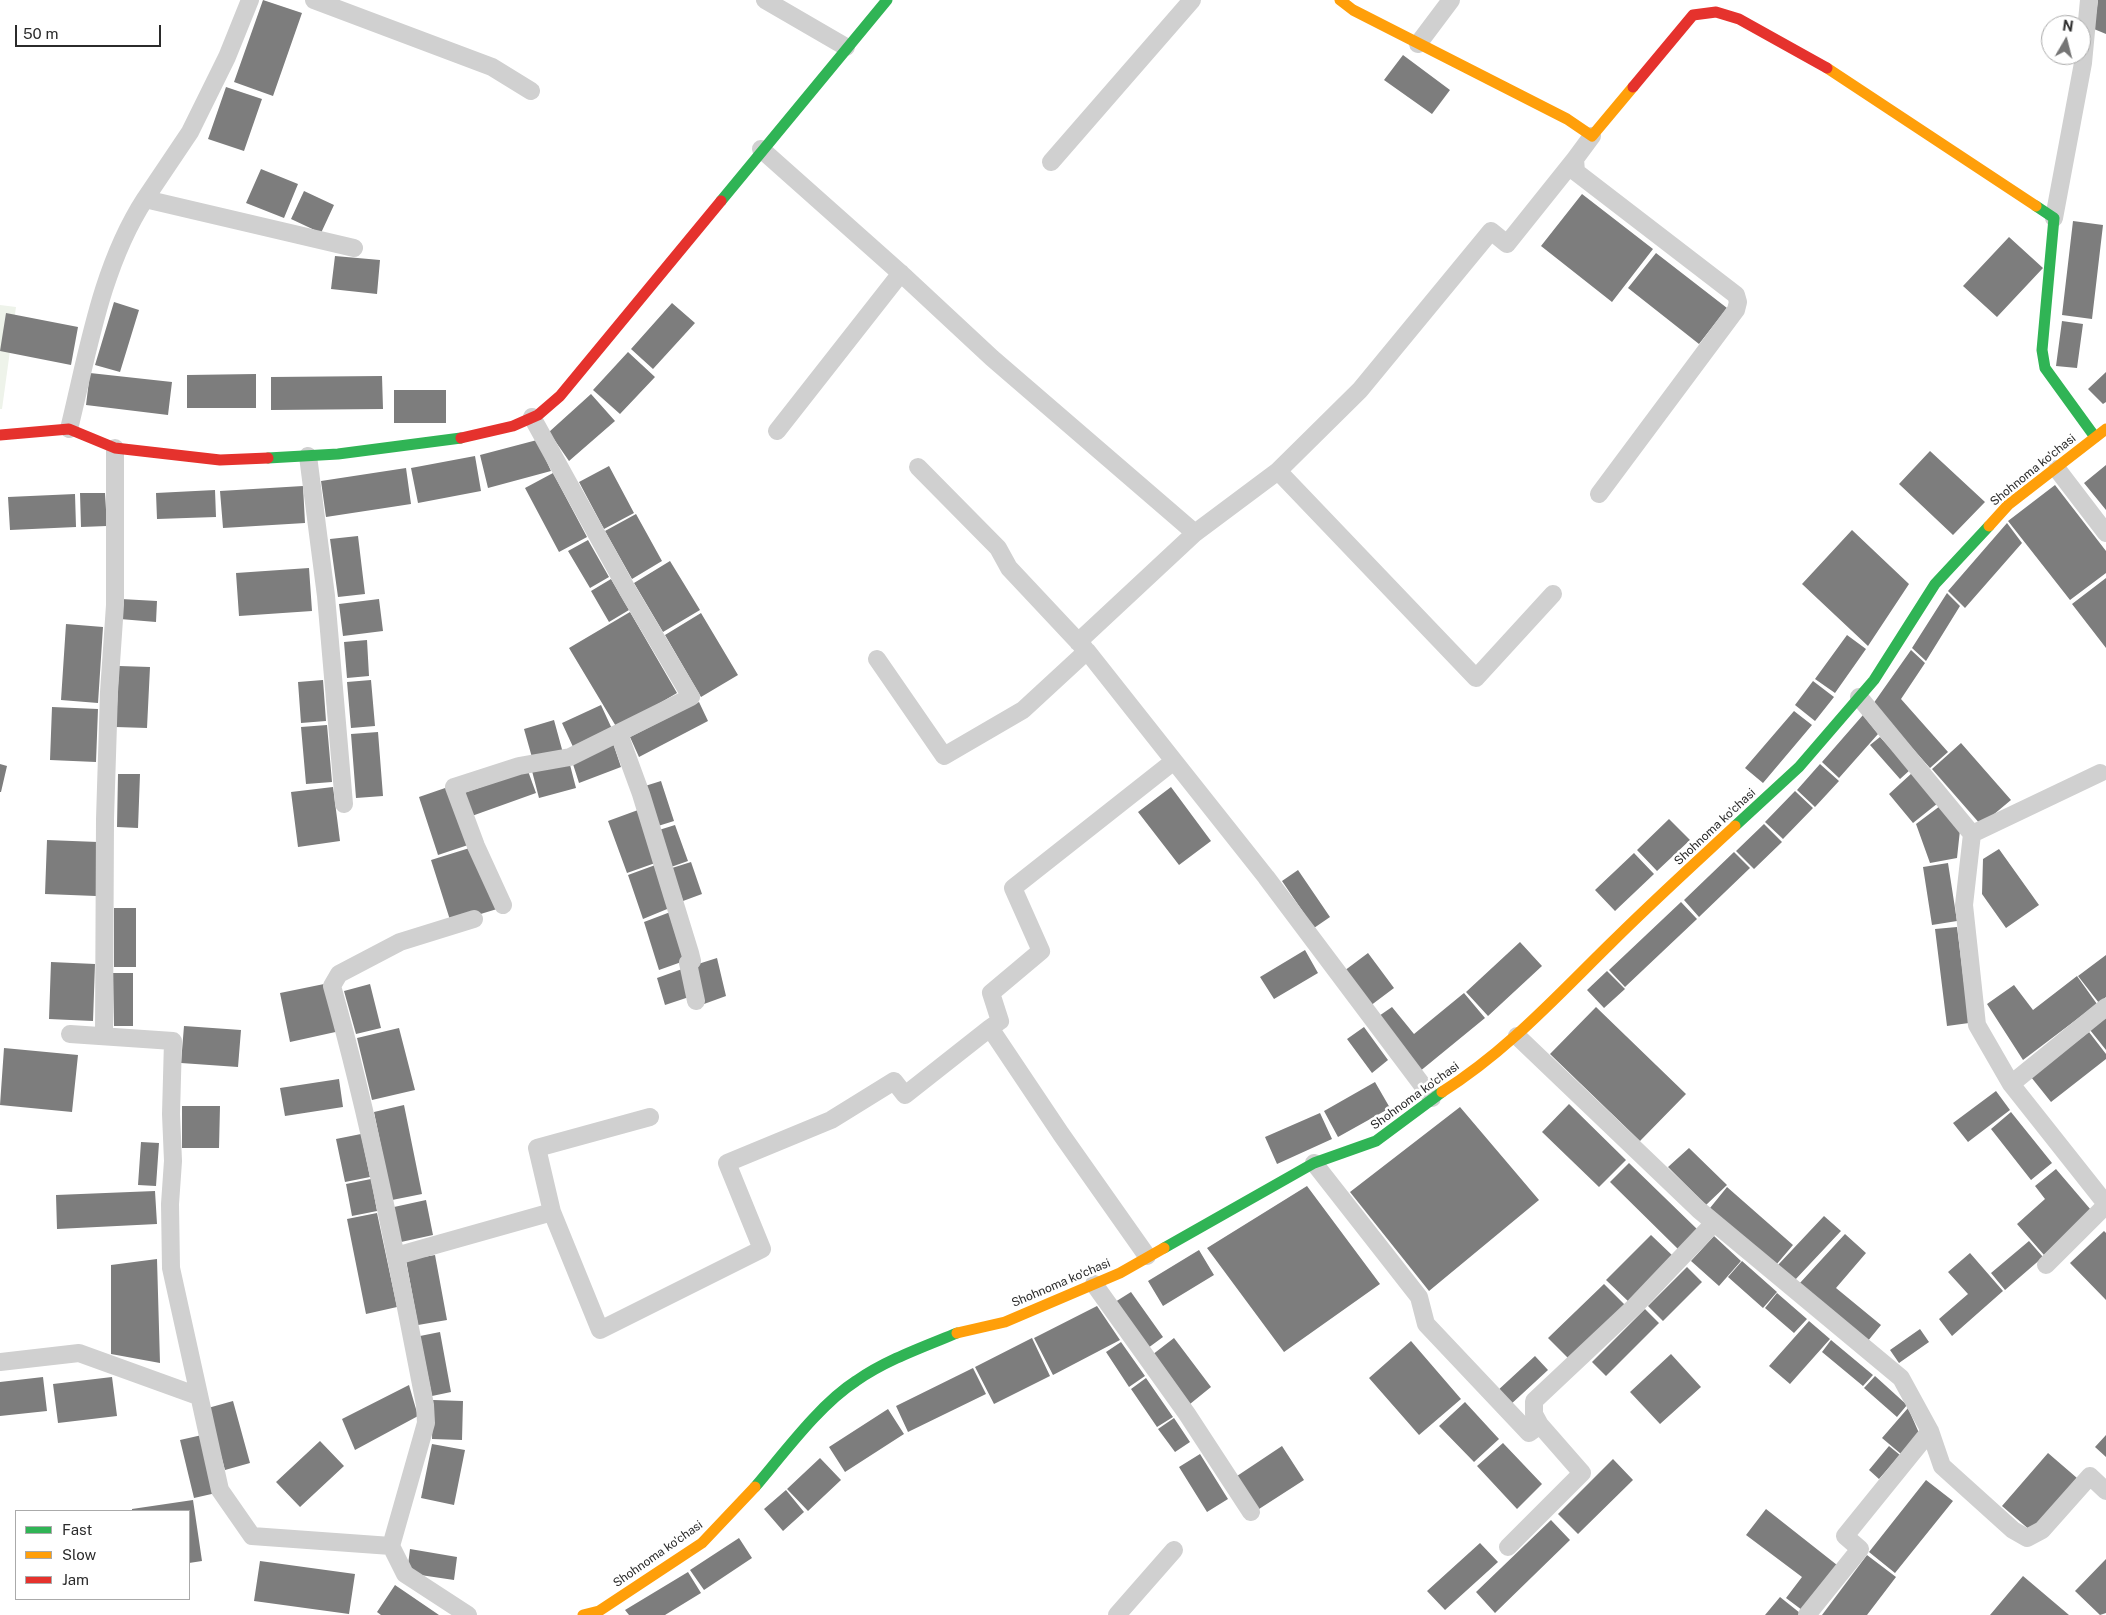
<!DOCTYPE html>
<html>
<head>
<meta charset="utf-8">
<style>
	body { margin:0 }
	#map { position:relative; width:2106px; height:1615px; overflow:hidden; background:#fff; font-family:"Public Sans",sans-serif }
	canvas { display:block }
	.legend { position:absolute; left:15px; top:1510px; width:175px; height:90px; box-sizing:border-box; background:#fff; border:1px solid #aaa; margin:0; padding:6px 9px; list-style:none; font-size:15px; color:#2b2b2b }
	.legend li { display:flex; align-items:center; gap:10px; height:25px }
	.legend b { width:25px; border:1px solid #aaa }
	.north { position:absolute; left:2041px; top:15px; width:50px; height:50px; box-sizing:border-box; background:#fff; border:1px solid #aaa; border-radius:50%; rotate:8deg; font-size:14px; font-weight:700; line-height:20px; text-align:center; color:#2b2b2b }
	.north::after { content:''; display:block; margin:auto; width:18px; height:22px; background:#757575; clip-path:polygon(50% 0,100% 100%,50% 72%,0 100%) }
	.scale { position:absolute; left:15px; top:25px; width:146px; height:22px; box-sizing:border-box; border:2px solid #2b2b2b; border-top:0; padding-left:6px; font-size:15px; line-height:18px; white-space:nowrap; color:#2b2b2b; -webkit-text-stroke:4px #fff; paint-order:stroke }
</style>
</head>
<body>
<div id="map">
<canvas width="2106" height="1615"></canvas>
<ul class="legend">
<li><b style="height:6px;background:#30b455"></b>Fast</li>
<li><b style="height:6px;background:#ff9f0a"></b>Slow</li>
<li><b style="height:6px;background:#e5322d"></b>Jam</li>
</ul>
<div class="north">N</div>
<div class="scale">50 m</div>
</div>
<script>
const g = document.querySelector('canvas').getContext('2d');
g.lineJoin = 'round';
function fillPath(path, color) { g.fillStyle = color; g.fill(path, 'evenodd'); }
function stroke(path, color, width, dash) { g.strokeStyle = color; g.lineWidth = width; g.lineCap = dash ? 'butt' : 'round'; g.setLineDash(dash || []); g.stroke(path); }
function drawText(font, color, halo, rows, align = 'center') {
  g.font = font + ' "Public Sans",sans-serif'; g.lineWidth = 5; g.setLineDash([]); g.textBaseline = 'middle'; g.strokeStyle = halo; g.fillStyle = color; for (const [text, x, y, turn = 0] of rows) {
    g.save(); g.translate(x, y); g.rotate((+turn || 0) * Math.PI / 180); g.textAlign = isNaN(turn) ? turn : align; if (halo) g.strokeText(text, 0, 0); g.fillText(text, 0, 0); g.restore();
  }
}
fillPath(new Path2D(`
	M0,305L16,307L2,409H0Z`), '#eef3ea');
fillPath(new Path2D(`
	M263,0L302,13L273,96L234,82Z
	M2098,0H2106V34L2094,29Z
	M1403,55L1450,90L1432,114L1384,80Z
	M226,87L262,99L244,151L208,139Z
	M261,169L298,184L284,218L246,203Z
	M304,191L334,205L321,233L291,219Z
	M1582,194L1653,249L1612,302L1541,246Z
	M2073,221L2103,225L2092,319L2062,315Z
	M2009,237L2043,268L1997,317L1963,286Z
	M1656,253L1727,308L1699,344L1628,288Z
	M335,256L380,260L377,294L331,289Z
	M114,302L139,310L120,372L95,365Z
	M672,303L695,323L653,369L631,349Z
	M6,313L78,327L71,365L0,351Z
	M2062,321L2083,324L2077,368L2056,366Z
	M628,352L655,377L620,414L593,390Z
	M2106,372V402L2103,404L2088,389Z
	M90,373L172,382L168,415L86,405Z
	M256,374V408H187V375Z
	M382,376L383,409L271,410V377Z
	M394,390H446V423H394Z
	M591,394L615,421L569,461L549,432Z
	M537,440L551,471L488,488L480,455Z
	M1930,451L1985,502L1953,535L1899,484Z
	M475,456L481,491L418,503L411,468Z
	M2106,465V510L2084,483Z
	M609,466L634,513L604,529L579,482Z
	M406,468L411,504L326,517L321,481Z
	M553,473L587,537L559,552L525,488Z
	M2055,485L2106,551V573L2070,600L2008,521Z
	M303,486L305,523L223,528L220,491Z
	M215,490L216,517L157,519L156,493Z
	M80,493H105L107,526L81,527Z
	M75,494L76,527L10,530L8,497Z
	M636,514L662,561L632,579L605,531Z
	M2007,523L2022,543L1965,608L1948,591Z
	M1852,530L1909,584L1868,646L1802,584Z
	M358,536L365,594L338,597L330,539Z
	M588,540L609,577L590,588L568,551Z
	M670,561L700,610L663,632L634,583Z
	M309,568L312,611L239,616L236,573Z
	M2106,578V648L2072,604Z
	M611,579L629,610L609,622L591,591Z
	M1947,593L1960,606L1926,661L1912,648Z
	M121,599L157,601L156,622L120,619Z
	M379,599L383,631L343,636L339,604Z
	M630,612L677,693L617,728L569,648Z
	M701,613L738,675L701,697L665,635Z
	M66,624L103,627L98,703L61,700Z
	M1847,635L1866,649L1835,693L1815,679Z
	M367,640L369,676L347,678L344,642Z
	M1911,650L1925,663L1901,699L1948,752L1930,768L1873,704Z
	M119,666L150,667L147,728L116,727Z
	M323,680L326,721L301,723L298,682Z
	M371,680L375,726L351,728L347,682Z
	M1813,681L1834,697L1815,721L1795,705Z
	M699,702L708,721L639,757L630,737Z
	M601,705L613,731L574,749L562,723Z
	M52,707L98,709L96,762L50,760Z
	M1794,711L1812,725L1763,783L1745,768Z
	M1863,715L1878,734L1839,778L1822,762Z
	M554,720L563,753L533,761L524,729Z
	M327,725L332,782L306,784L301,727Z
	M378,732L383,796L356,798L351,734Z
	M1880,737L1910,770L1900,779L1870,745Z
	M613,743L621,767L579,783L572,761Z
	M1961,743L2011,800L1981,825L1932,769Z
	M569,761L576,788L539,798L532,771Z
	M0,764L7,766L1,792H0Z
	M1820,764L1839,781L1815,807L1797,790Z
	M528,771L536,793L469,817L461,794Z
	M1912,773L1938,803L1913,823L1889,794Z
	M118,774H140L138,828L117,827Z
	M661,781L674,821L658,826L645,786Z
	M333,787L340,841L298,847L291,792Z
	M448,787L468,845L438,855L419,797Z
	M1171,787L1211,841L1179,865L1138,812Z
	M1795,791L1813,808L1783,839L1765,822Z
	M1940,806L1960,830L1957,858L1930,863L1916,824Z
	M638,810L658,862L627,873L608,821Z
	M1669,819L1690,840L1657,871L1637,850Z
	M1764,824L1782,842L1754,869L1736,851Z
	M675,825L688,861L671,867L659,830Z
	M47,840L98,842L96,896L45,894Z
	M476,846L497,909L451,923L431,860Z
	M1999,849L2039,905L2006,928L1982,894L1983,859Z
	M1734,852L1750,868L1699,917L1684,900Z
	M1634,853L1654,874L1615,911L1595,890Z
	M691,862L702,894L683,901L672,868Z
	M1948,863L1957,921L1932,925L1923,867Z
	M658,864L672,907L643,919L628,875Z
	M1298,870L1330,917L1314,928L1282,881Z
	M1681,902L1697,919L1625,987L1609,970Z
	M114,908H136V967H114Z
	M673,911L687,960L659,970L644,922Z
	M1957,927L1969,1023L1947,1026L1935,929Z
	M1520,942L1542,966L1488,1016L1466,992Z
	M1305,950L1318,973L1274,999L1260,977Z
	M1368,953L1394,988L1370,1006L1344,971Z
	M2106,955V997L2099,1003L2078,976Z
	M717,958L726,996L704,1004L695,965Z
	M51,962L95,964L93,1021L49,1019Z
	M685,968L692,996L665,1005L657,978Z
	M1607,971L1625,989L1604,1008L1587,990Z
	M113,973H133V1026H114Z
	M2077,976L2097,1004L2023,1060L1987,1004L2014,985L2033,1010Z
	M329,983L340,1031L290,1042L280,993Z
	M370,984L381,1028L356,1034L344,991Z
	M1464,993L1485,1018L1419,1072L1376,1018L1392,1007L1414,1034Z
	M1596,1007L1686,1094L1640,1141L1550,1054Z
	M2106,1018V1050L2090,1030Z
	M184,1026L241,1030L238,1067L181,1063Z
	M1364,1027L1388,1060L1372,1073L1347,1039Z
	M399,1028L415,1090L372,1100L357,1038Z
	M2089,1032L2106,1054V1059L2051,1102L2031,1077Z
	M4,1048L78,1055L72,1112L0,1105Z
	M339,1079L343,1107L285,1116L280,1088Z
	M1375,1082L1390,1108L1338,1137L1324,1111Z
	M1996,1091L2010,1110L1968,1142L1953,1123Z
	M1569,1104L1626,1160L1599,1187L1542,1132Z
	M404,1105L422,1194L392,1200L374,1112Z
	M182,1106H220L219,1148H182Z
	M1460,1107L1539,1200L1429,1291L1350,1192Z
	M2011,1112L2052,1163L2031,1180L1991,1129Z
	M1320,1113L1332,1139L1277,1164L1265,1137Z
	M361,1134L370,1177L345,1182L336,1139Z
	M141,1142L159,1143L156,1186L138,1185Z
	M1689,1148L1727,1185L1706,1205L1668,1167Z
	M1629,1163L1698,1230L1678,1249L1610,1182Z
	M2056,1169L2091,1210L2044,1255L2017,1224L2045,1199L2035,1186Z
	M371,1179L377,1211L352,1216L346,1184Z
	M1307,1186L1380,1284L1284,1352L1207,1248Z
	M1727,1187L1793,1245L1776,1265L1710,1208Z
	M155,1191L157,1224L57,1229L56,1195Z
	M426,1200L433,1235L401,1242L394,1207Z
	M377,1213L397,1307L366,1314L347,1219Z
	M1824,1216L1841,1231L1794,1281L1777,1266Z
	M2104,1231L2106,1233V1300L2070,1263Z
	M1845,1234L1866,1253L1836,1288L1881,1325L1867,1342L1799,1284Z
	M1651,1235L1674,1257L1630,1303L1606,1280Z
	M1714,1236L1741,1261L1719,1286L1691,1261Z
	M2029,1241L2043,1257L2005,1290L1991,1273Z
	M1199,1250L1214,1275L1163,1306L1148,1281Z
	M1970,1253L2003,1291L1952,1336L1939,1319L1968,1294L1948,1272Z
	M435,1255L447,1320L418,1325L406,1260Z
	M157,1259L160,1363L111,1354V1265Z
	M1742,1261L1777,1292L1763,1308L1728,1277Z
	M1687,1267L1702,1282L1663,1321L1648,1306Z
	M1604,1284L1626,1306L1570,1360L1548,1338Z
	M1131,1292L1163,1337L1148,1348L1115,1302Z
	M1777,1293L1807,1319L1794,1333L1765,1308Z
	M1097,1306L1120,1340L1053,1375L1034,1338Z
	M1645,1309L1659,1323L1606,1376L1592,1362Z
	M1809,1321L1830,1339L1790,1384L1769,1366Z
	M1920,1329L1929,1342L1899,1363L1890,1350Z
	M440,1332L451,1392L432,1396L420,1336Z
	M1032,1338L1050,1376L994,1404L975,1367Z
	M1174,1338L1211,1387L1190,1404L1152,1355Z
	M1831,1340L1873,1375L1863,1386L1822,1352Z
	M1411,1341L1461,1399L1419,1435L1369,1378Z
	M1121,1342L1145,1376L1129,1387L1106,1352Z
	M1671,1354L1701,1387L1660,1424L1630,1392Z
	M1535,1356L1548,1370L1509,1406L1496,1392Z
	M973,1368L986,1394L908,1432L896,1406Z
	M1875,1376L1907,1405L1897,1417L1864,1388Z
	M43,1377L47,1411L0,1416V1382Z
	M112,1377L117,1416L58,1423L53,1384Z
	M1146,1378L1173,1417L1157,1427L1131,1389Z
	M409,1385L418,1416L355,1450L342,1419Z
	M433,1400L463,1401L462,1440L432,1439Z
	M233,1401L250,1463L225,1470L208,1408Z
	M1465,1402L1499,1439L1474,1462L1439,1426Z
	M1908,1408L1919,1433L1901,1454L1882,1438Z
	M888,1409L904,1434L845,1472L829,1447Z
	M1174,1418L1190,1442L1175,1452L1158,1429Z
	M202,1435L216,1493L194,1498L180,1440Z
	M2106,1435V1457L2095,1447Z
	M320,1441L344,1466L300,1507L276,1482Z
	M1503,1443L1542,1484L1517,1509L1477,1466Z
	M432,1444L465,1450L454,1505L421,1498Z
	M1282,1446L1304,1480L1259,1509L1237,1476Z
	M1889,1446L1900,1455L1879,1479L1869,1470Z
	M2048,1453L2077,1478L2031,1531L2002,1506Z
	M1200,1454L1228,1499L1207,1512L1179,1467Z
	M820,1458L841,1480L808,1511L787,1489Z
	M1613,1459L1633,1480L1578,1534L1558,1514Z
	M1926,1480L1953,1501L1895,1573L1869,1552Z
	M786,1490L804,1512L783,1531L764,1509Z
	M193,1500L202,1561L189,1563V1511H132V1509Z
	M1766,1509L1837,1565L1802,1610L1786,1598L1802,1577L1746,1535Z
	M1551,1520L1570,1540L1495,1613L1476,1592Z
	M739,1538L752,1558L704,1590L690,1570Z
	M1480,1543L1498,1562L1445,1610L1427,1591Z
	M410,1549L457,1557L454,1580L407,1573Z
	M1867,1555L1896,1577L1867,1615H1822Z
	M2106,1559V1613L2100,1615L2075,1591Z
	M260,1561L355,1574L349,1614L254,1601Z
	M688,1572L701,1593L665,1615H629L625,1610Z
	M2023,1576L2069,1615H1990Z
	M395,1585L439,1615H381L377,1612Z
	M1780,1597L1800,1613L1798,1615H1765Z`), '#7d7d7d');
stroke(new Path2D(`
	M314,0L492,67L531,91
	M765,0L846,47
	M1418,44L1451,0
	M1592,136L1575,159L1576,172L1736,295L1738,302L1736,310L1599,494
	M761,149L906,278L992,358L1195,533
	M1051,162L1192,0
	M145,199L190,132L227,57L250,0
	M2054,218L2083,63L2089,0
	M69,429C88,352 101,267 145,199L354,248
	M777,431L901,273
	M308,456L326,596L344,804
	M918,467L998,548L1009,568L1085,649
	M2057,469L2106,533
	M1278,471L1476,678L1553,594
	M1078,642L1195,533L1278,471L1360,390L1491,231L1507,244L1575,159
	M877,659L944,756L1023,710L1087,651L1174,761
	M1859,697L1972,834L1964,905L1977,1025L2011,1084L2106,1204
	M619,734L641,794L690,953L692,961L688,963L696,1001
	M1972,834L2100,773
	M503,905L476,846L454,787L519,766L570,757L691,697L628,591L532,417
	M70,1034L173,1041L171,1114L173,1161L170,1204L171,1268L220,1490L252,1536L391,1546
	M104,1036L105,819L109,692L115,605V448
	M1517,1036L1699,1210L1901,1378L1930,1431L1942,1466L2013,1530L2027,1538L2042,1530L2090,1476L2106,1491
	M2011,1084L2106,1007
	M1314,1163L1419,1297L1426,1324L1529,1433L1540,1425
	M552,1212L600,1330L762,1249L727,1163L831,1120L894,1081L905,1095L990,1028
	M396,1256L552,1212L537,1148L650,1117
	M1147,1256L1061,1134L990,1028L1000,1021L991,993L1041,951L1013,888L1174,761L1266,877L1432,1098
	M2046,1265L2106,1205
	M1094,1284L1187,1414L1251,1512
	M0,1362L79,1353L198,1396
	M1508,1547L1582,1473L1540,1425L1534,1414V1401L1635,1306L1714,1223
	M468,1615L405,1574L391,1546L426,1423L425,1405C398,1265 371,1124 332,986L339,974L400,942L474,919
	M1117,1615L1174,1550
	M1807,1615L1860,1549L1845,1536L1930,1431`), '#d0d0d0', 18);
stroke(new Path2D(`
	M721,201L887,0
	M2036,206L2054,218L2042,350L2045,368L2095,437
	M268,458L338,454L461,438
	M1735,826L1799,767L1874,680L1935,584L1989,526
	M1164,1248L1314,1163L1376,1141L1442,1092
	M755,1487C784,1453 820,1404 856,1381C886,1360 923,1347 957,1333`), '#30b455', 11);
stroke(new Path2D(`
	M1340,0L1353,10L1567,119L1592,136L1633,87
	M1827,68L2036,206
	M1989,526L2008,505L2106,429
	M1442,1092C1506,1052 1557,996 1610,944C1651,903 1693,865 1735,826
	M957,1333L1005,1322L1120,1273L1164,1248
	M583,1615L599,1611L702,1543L755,1487`), '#ff9f0a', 11);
stroke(new Path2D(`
	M1633,87L1693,15L1716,12L1739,19L1827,68
	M0,435L69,429L115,448L220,460L268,458
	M461,438L513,426L538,415L560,396L721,201`), '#e5322d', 11);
drawText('12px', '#2b2b2b', '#fff', [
	["Shohnoma ko'chasi",2033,470,-39],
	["Shohnoma ko'chasi",1715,827,-43],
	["Shohnoma ko'chasi",1415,1096,-36],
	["Shohnoma ko'chasi",1061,1283,-23],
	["Shohnoma ko'chasi",658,1554,-35]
]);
</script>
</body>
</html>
